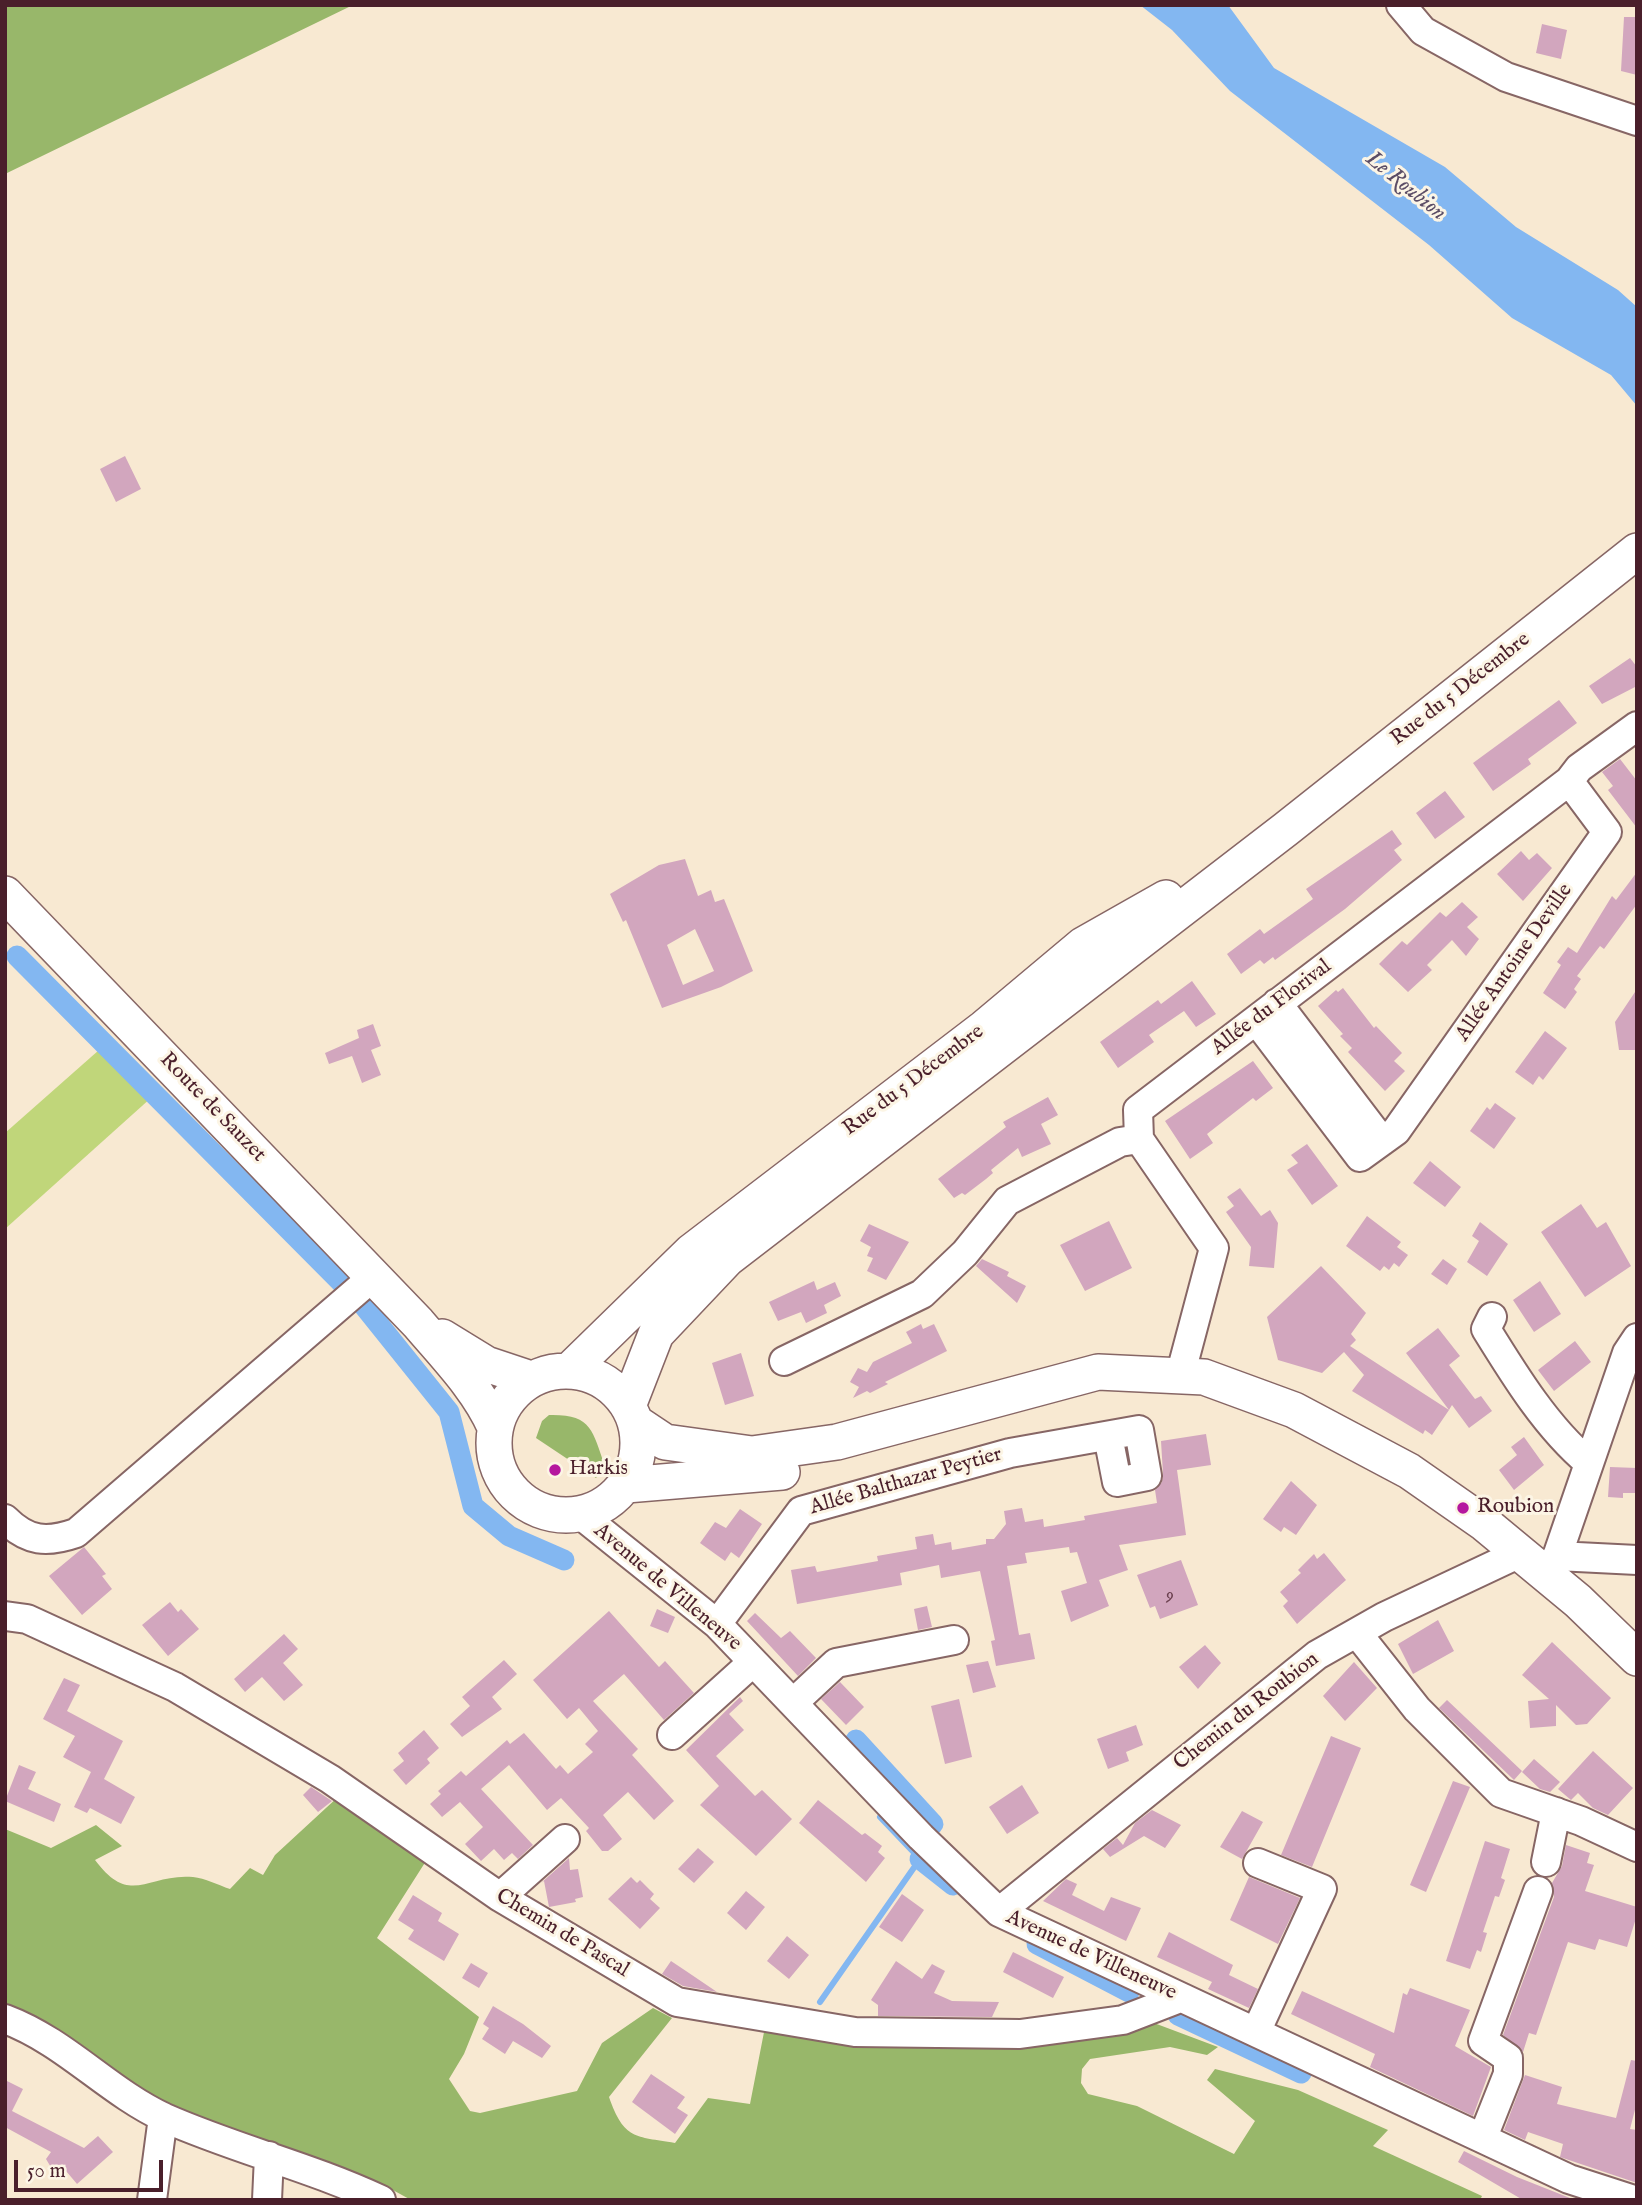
<!DOCTYPE html>
<html>
<head>
<meta charset="utf-8">
<style>
	body { margin:0 }
	#map { position:relative; width:1642px; height:2205px; overflow:hidden; background:#f8e9d2; font-family:"IM FELL English",serif }
	canvas { display:block }
	.frame { position:absolute; inset:0; border:7px solid #4a1f2b; pointer-events:none }
	.scale { position:absolute; left:14px; top:2160px; width:149px; height:32px; box-sizing:border-box; border:4px solid #4a1f2b; border-top:0; padding-left:9px; font-size:21px; line-height:24px; white-space:nowrap; color:#4a1f2b; -webkit-text-stroke:5px #fcf5e5; paint-order:stroke }
</style>
</head>
<body>
<div id="map">
<canvas width="1642" height="2205"></canvas>
<div class="frame"></div>
<div class="scale">50 m</div>
</div>
<script>
const g = document.querySelector('canvas').getContext('2d');
g.lineJoin = 'round';
function fillPath(path, color) { g.fillStyle = color; g.fill(path, 'evenodd'); }
function stroke(path, color, width, dash) { g.strokeStyle = color; g.lineWidth = width; g.lineCap = dash ? 'butt' : 'round'; g.setLineDash(dash || []); g.stroke(path); }
function drawText(font, color, halo, rows, align = 'center') {
  g.font = font + ' "IM FELL English",serif'; g.lineWidth = 6; g.setLineDash([]); g.textBaseline = 'middle'; g.strokeStyle = halo; g.fillStyle = color; for (const [text, x, y, turn = 0] of rows) {
    g.save(); g.translate(x, y); g.rotate((+turn || 0) * Math.PI / 180); g.textAlign = isNaN(turn) ? turn : align; if (halo) g.strokeText(text, 0, 0); g.fillText(text, 0, 0); g.restore();
  }
}
fillPath(new Path2D(`
	M99,1050L152,1097L5,1229V1133Z`), '#c0d67a');
fillPath(new Path2D(`
	M5,5H353L5,174Z
	M549,1415C592,1414 592,1430 605,1466L596,1478L536,1438L542,1421Z
	M339,1796L426,1861L377,1938L479,2017L464,2054L449,2079L470,2111L480,2113L577,2091L602,2043L653,2008L672,2018L609,2097C624,2140 635,2136 675,2143L708,2098L750,2104L765,2027L1154,2023L1218,2047L1207,2055L1170,2047L1090,2059L1082,2069L1081,2083L1088,2094L1137,2106L1234,2154L1255,2121L1207,2080L1215,2069L1298,2090L1388,2130L1373,2146L1482,2196L1480,2200H411L391,2189C309,2159 219,2133 142,2089C96,2062 57,2025 5,2006V1829L51,1848L96,1825L122,1846L95,1860C131,1908 147,1873 193,1877C205,1878 218,1885 230,1889L250,1868L263,1875L275,1855Z`), '#98b76a');
fillPath(new Path2D(`
	M1140,5H1228L1274,68L1445,167L1516,227L1618,290L1637,307V406L1611,375L1512,318L1429,245L1230,91L1172,30Z`), '#83b7f1');
stroke(new Path2D(`
	M820,2002L920,1859L880,1817`), '#83b7f1', 6);
stroke(new Path2D(`
	M17,956L346,1287
	M364,1306L449,1412L473,1506L509,1536L564,1560
	M856,1740L933,1824
	M920,1859L953,1885
	M1037,1944L1129,1992
	M1178,2015L1301,2073`), '#83b7f1', 21);
fillPath(new Path2D(`
	M1624,17H1637V75L1621,71Z
	M1542,24L1567,30L1561,59L1536,53Z
	M125,456L141,489L116,502L100,469Z
	M1630,658L1637,667V686L1602,704L1589,686Z
	M1559,700L1577,723L1528,759L1531,764L1493,791L1473,763Z
	M1620,759L1637,781V828L1608,790L1613,786L1602,772Z
	M1445,791L1465,817L1435,839L1416,813Z
	M1392,830L1402,844L1394,850L1402,860L1345,909L1275,960L1273,957L1264,964L1260,960L1241,974L1227,954L1260,929L1264,934L1313,899L1306,889Z
	M1521,851L1529,860L1537,853L1552,868L1523,901L1497,874Z
	M685,859L698,896L711,890L715,902L724,899L753,971L721,987L662,1008L626,920L623,922L610,894L659,865ZM695,929L714,971L683,985L667,945Z
	M1637,872V904L1604,949L1600,946L1577,976L1581,979L1574,989L1577,992L1565,1009L1543,993L1561,965L1557,962L1568,947L1577,953L1612,896L1616,900Z
	M1462,902L1478,917L1467,927L1479,939L1466,956L1452,940L1427,965L1432,970L1408,992L1379,964L1402,941L1407,945L1440,912L1446,917Z
	M1192,981L1216,1014L1196,1027L1184,1011L1149,1035L1154,1042L1118,1068L1100,1042L1158,1000L1161,1004Z
	M1343,988L1374,1028L1376,1026L1402,1053L1394,1061L1405,1071L1385,1091L1348,1052L1352,1048L1340,1036L1343,1034L1318,1006L1336,990L1338,992Z
	M1637,989V1050H1619L1615,1022Z
	M373,1024L381,1046L371,1050L381,1075L362,1083L352,1056L329,1064L325,1053L359,1038L357,1030Z
	M1545,1031L1567,1048L1543,1080L1539,1076L1533,1085L1515,1072Z
	M1253,1061L1273,1088L1256,1101L1253,1098L1207,1134L1213,1143L1190,1159L1165,1121Z
	M1048,1097L1058,1115L1041,1124L1051,1144L1022,1157L1018,1148L991,1170L993,1173L986,1179L965,1195L962,1193L954,1198L938,1179L1006,1127L1003,1122Z
	M1495,1103L1516,1118L1494,1149L1470,1131L1487,1107L1490,1110Z
	M1307,1144L1338,1186L1312,1205L1287,1170L1298,1163L1291,1155Z
	M1430,1161L1461,1187L1445,1207L1413,1183Z
	M1240,1188L1261,1216L1270,1210L1278,1223L1274,1268L1249,1266L1251,1247L1226,1212L1234,1206L1227,1197Z
	M1581,1204L1597,1228L1606,1222L1631,1266L1585,1297L1541,1232Z
	M1367,1216L1401,1242L1397,1247L1408,1255L1399,1267L1394,1263L1389,1270L1384,1266L1380,1271L1346,1246Z
	M1109,1221L1132,1268L1085,1291L1060,1245Z
	M1480,1222L1508,1244L1487,1276L1467,1262L1479,1241L1472,1236Z
	M869,1224L909,1242L886,1280L867,1271L873,1258L867,1256L871,1247L860,1241Z
	M982,1259L1009,1272L1007,1276L1026,1286L1017,1303L976,1266Z
	M1443,1259L1457,1269L1447,1285L1431,1274Z
	M1321,1266L1366,1313L1351,1334L1356,1340L1350,1346L1449,1410L1432,1435L1425,1430L1423,1434L1352,1391L1364,1375L1344,1352L1322,1373L1278,1360L1267,1317Z
	M814,1281L817,1290L835,1282L841,1296L824,1305L827,1313L806,1323L801,1312L778,1321L769,1302Z
	M1540,1281L1561,1314L1534,1332L1513,1300Z
	M921,1324L923,1329L934,1324L947,1351L885,1382L888,1384L870,1393L867,1391L853,1398L859,1387L850,1382L858,1368L867,1372L873,1362L912,1343L906,1332Z
	M1438,1328L1460,1356L1449,1365L1475,1399L1481,1396L1492,1411L1469,1428L1452,1405L1449,1410L1406,1353Z
	M1575,1341L1591,1362L1554,1391L1538,1370Z
	M741,1353L754,1396L725,1405L712,1363Z
	M1206,1434L1211,1465L1177,1470L1186,1535L1119,1545L1128,1570L1099,1580L1109,1606L1071,1622L1061,1591L1087,1583L1077,1552L1070,1553L1069,1547L1025,1553L1027,1563L1007,1566L1019,1635L1030,1633L1035,1659L996,1666L991,1641L995,1640L980,1571L941,1578L939,1565L900,1573L902,1585L797,1604L791,1570L815,1566L817,1572L878,1561L877,1556L917,1549L915,1537L933,1534L935,1545L951,1542L952,1550L986,1544V1539H994L1006,1524L1004,1511L1022,1508L1025,1522L1043,1519L1044,1527L1085,1520L1084,1516L1157,1503L1155,1490L1162,1482L1163,1474L1161,1441Z
	M1524,1437L1544,1465L1514,1490L1499,1470L1517,1455L1511,1447Z
	M1610,1467L1637,1468V1493H1623V1498L1608,1497Z
	M1291,1481L1317,1505L1296,1535L1284,1527L1281,1532L1263,1519Z
	M740,1509L762,1524L739,1558L731,1552L725,1561L700,1543L715,1522L726,1528Z
	M84,1547L106,1574L102,1576L112,1589L82,1615L49,1576Z
	M1324,1553L1346,1580L1297,1624L1283,1606L1288,1601L1280,1592L1301,1573L1298,1570L1314,1554L1317,1559Z
	M1181,1560L1198,1605L1160,1619L1155,1606L1150,1608L1137,1575Z
	M170,1602L178,1612L181,1609L199,1629L168,1656L142,1625Z
	M927,1606L932,1627L918,1630L914,1609Z
	M657,1609L675,1617L668,1633L650,1626Z
	M609,1611L659,1667L665,1661L694,1693L664,1720L624,1674L593,1701L638,1749L632,1755L674,1801L654,1820L628,1792L603,1815L622,1839L608,1851H602L586,1831L589,1828L561,1798L547,1810L509,1765L481,1789L533,1845L518,1859L512,1853L504,1860L494,1849L481,1861L465,1844L483,1827L460,1802L442,1817L430,1804L441,1794L438,1791L461,1771L466,1776L507,1740L510,1744L524,1733L556,1769L560,1765L568,1774L593,1752L585,1744L598,1731L579,1708L567,1719L533,1680Z
	M755,1613L781,1638L790,1631L816,1658L798,1676L747,1621Z
	M1438,1620L1454,1651L1413,1674L1398,1644Z
	M284,1634L298,1649L283,1663L303,1685L284,1701L262,1677L245,1692L234,1679Z
	M1552,1642L1611,1698L1587,1724L1576,1725L1556,1705V1726L1530,1728L1528,1701L1549,1699L1522,1675Z
	M1205,1645L1221,1663L1198,1689L1179,1667Z
	M504,1660L517,1674L492,1697L502,1709L462,1737L450,1724L470,1706L462,1697Z
	M988,1661L996,1687L973,1693L966,1665Z
	M1354,1662L1377,1688L1345,1721L1323,1696Z
	M64,1678L80,1685L67,1711L123,1741L104,1779L135,1797L121,1824L90,1808L87,1813L74,1807L91,1772L63,1757L75,1736L43,1719Z
	M840,1682L864,1707L846,1725L821,1699Z
	M740,1697L743,1701L729,1714L744,1730L716,1756L755,1796L762,1790L792,1819L756,1856L700,1805L719,1786L686,1750Z
	M959,1699L972,1757L945,1764L931,1706Z
	M1447,1700L1522,1771L1514,1780L1439,1708Z
	M1136,1725L1143,1745L1126,1752L1129,1761L1108,1769L1097,1739Z
	M424,1730L439,1748L427,1759L430,1763L406,1785L393,1770L404,1761L398,1753Z
	M1331,1736L1361,1748L1312,1867L1281,1855Z
	M1593,1751L1633,1788L1608,1815L1593,1808L1578,1793L1571,1800L1558,1789Z
	M1534,1759L1560,1782L1550,1792L1540,1789L1522,1772Z
	M19,1765L36,1772L28,1789L61,1804L54,1822L5,1801Z
	M1453,1781L1470,1787L1426,1892L1410,1885Z
	M1022,1785L1039,1813L1007,1834L989,1807Z
	M311,1787L332,1801L318,1812L303,1795Z
	M818,1800L862,1835L865,1833L882,1846L878,1852L885,1858L866,1882L799,1823Z
	M1152,1810L1181,1825L1165,1848L1144,1836L1110,1857L1103,1849L1117,1838L1123,1845L1135,1823Z
	M1242,1811L1263,1822L1242,1859L1220,1847Z
	M1485,1841L1510,1849L1501,1878L1505,1880L1499,1897L1495,1896L1483,1932L1487,1933L1481,1952L1477,1950L1470,1969L1446,1961Z
	M1566,1845L1590,1853L1587,1863L1594,1865L1585,1891L1637,1907V1915L1627,1947L1599,1939L1595,1950L1568,1942L1536,2035L1529,2033L1523,2052L1503,2035L1554,1897L1552,1883L1562,1866Z
	M698,1848L714,1862L694,1883L678,1869Z
	M569,1858L570,1870L578,1869L583,1897L575,1899L576,1902L549,1907L544,1881L541,1883Z
	M631,1877L637,1883L640,1880L654,1894L650,1899L660,1908L640,1929L608,1899Z
	M1249,1877L1300,1898L1278,1944L1230,1920Z
	M1066,1879L1077,1884L1072,1895L1104,1911L1111,1897L1141,1908L1126,1941L1043,1901Z
	M746,1891L765,1907L746,1930L727,1913Z
	M902,1894L924,1910L902,1942L879,1927Z
	M413,1895L442,1913L438,1921L459,1934L444,1961L408,1939L414,1930L398,1920Z
	M1169,1932L1233,1965L1229,1975L1258,1989L1249,2008L1208,1989L1212,1982L1157,1957Z
	M787,1936L809,1955L789,1979L767,1961Z
	M1013,1952L1064,1977L1053,1998L1003,1972Z
	M671,1961L686,1971L717,1992L683,1986L662,1974Z
	M896,1961L922,1979L932,1964L945,1971L934,1993L952,2001L999,2002L992,2017L878,2016V2005L871,2000Z
	M471,1963L488,1973L479,1988L462,1978Z
	M1410,1988L1470,2010L1455,2046L1491,2067L1473,2116L1370,2067L1375,2054L1291,2014L1302,1991L1394,2033L1403,1993L1407,1995Z
	M493,2006L523,2024L551,2046L542,2058L513,2041L505,2054L482,2039L489,2028L483,2024Z
	M1631,2060L1637,2061V2102L1630,2129L1637,2130V2183L1560,2157L1563,2144L1528,2132L1525,2140L1504,2130L1525,2075L1562,2087L1557,2104L1616,2118Z
	M651,2074L685,2097L677,2108L688,2115L675,2134L632,2102Z
	M5,2080L23,2089L12,2111L84,2148L98,2136L113,2152L77,2184L61,2165L55,2174L46,2159L51,2152L5,2127Z
	M1464,2151L1517,2177L1575,2200H1523L1458,2162Z`), '#d2a6be');
const minor = new Path2D(`
	M1401,5L1423,31L1506,77L1637,121
	M1277,1003L1382,1141
	M1256,1020L1360,1157L1396,1131L1607,832L1569,781
	M1492,1317L1486,1329C1515,1376 1547,1428 1589,1463
	M784,1361L922,1294L965,1253L1007,1201L1120,1142L1139,1139
	M1180,1376L1214,1248L1139,1139L1138,1110L1569,781L1579,768L1637,726
	M581,1515L717,1624L921,1837L999,1912L1569,2179L1634,2200
	M5,1519C28,1542 47,1543 76,1533L374,1276
	M1557,1556L1637,1560
	M1550,1577L1627,1353L1637,1338
	M5,1616L27,1619L175,1687L330,1779L500,1897L677,2002L855,2032L1020,2034L1123,2020L1180,1998
	M717,1624L801,1511L1010,1453L1139,1430L1147,1476L1117,1482L1108,1436
	M1357,1633L1417,1709L1501,1793L1581,1821L1637,1847
	M793,1703L836,1663L954,1640
	M672,1735L753,1662
	M1546,1862L1556,1812
	M500,1897L565,1839
	M999,1912L1317,1655L1384,1617L1520,1553
	M5,2019C66,2042 107,2091 165,2118C235,2149 311,2167 381,2200
	M1256,2032L1322,1889L1258,1863
	M1483,2137L1508,2074V2058L1483,2041L1538,1891
	M152,2200L163,2117
	M267,2200L269,2156`);
const major = new Path2D(`
	M5,894L418,1323C445,1355 478,1388 495,1427
	M442,1337L486,1364L531,1379
	M570,1370L691,1252L984,1028L1083,945L1166,898
	M494 1443a72 72 0 1 1 144 0a72 72 0 1 1-144 0Z
	M628,1406L656,1334L727,1259L1286,829L1637,551
	M635,1422L665,1442L752,1454L837,1442L1098,1372L1204,1377L1294,1410L1409,1471L1485,1524L1578,1601L1637,1658
	M626,1485L782,1472`);
stroke(minor, '#876665', 32);
stroke(major, '#876665', 38);
stroke(minor, '#fff', 28);
stroke(major, '#fff', 35);
for (const [x, y, r, color] of [
	[555,1470,7,"#b5179e"],
	[1463,1508,7,"#b5179e"]
]) { const dot = new Path2D(); dot.arc(x, y, r, 0, 2 * Math.PI); g.fillStyle = color; g.fill(dot); stroke(dot, '#fcf5e5', 2.5); }
drawText('18px', '#6c4150', null, [
	["9",1170,1596]
]);
drawText('21px', '#4a1f2b', '#fcf5e5', [
	["Rue du 5 Décembre",1461,690,-38],
	["Allée Antoine Deville",1515,963,-55],
	["Allée du Florival",1272,1008,-37],
	["Rue du 5 Décembre",914,1081,-37],
	["Route de Sauzet",212,1108,46],
	["Allée Balthazar Peytier",906,1482,-16],
	["Avenue de Villeneuve",667,1588,40],
	["Chemin du Roubion",1247,1712,-38],
	["Chemin de Pascal",562,1934,31],
	["Avenue de Villeneuve",1091,1956,25]
]);
drawText('21px', '#4a1f2b', '#fcf5e5', [
	["Harkis",569,1470],
	["Roubion",1477,1508]
], 'left');
drawText('italic 23px', '#5b4d66', '#fcf5e5', [
	["Le Roubion",1405,187,39]
]);
</script>
</body>
</html>
